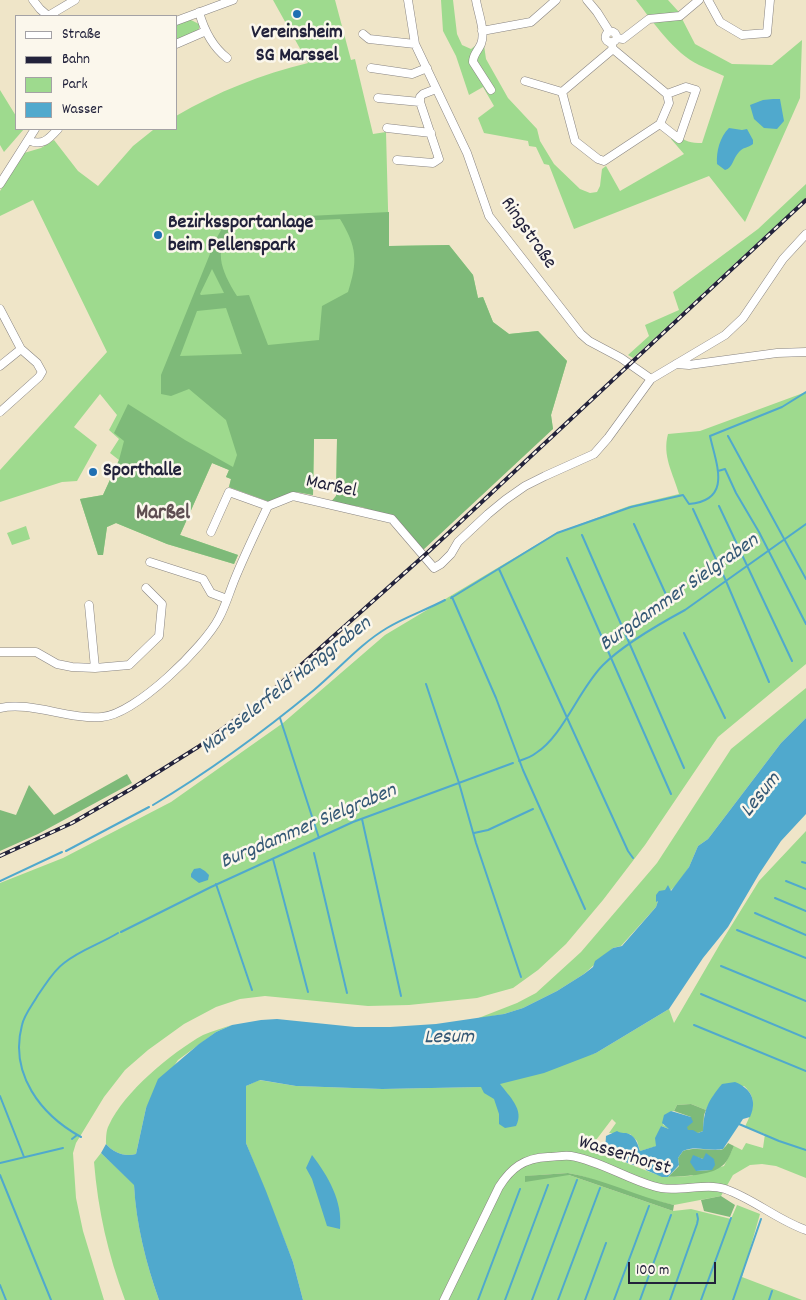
<!DOCTYPE html>
<html>
<head>
<meta charset="utf-8">
<style>
	body { margin:0 }
	#map { position:relative; width:806px; height:1300px; overflow:hidden; background:#efe5c8; font-family:Dekko,sans-serif }
	canvas { display:block }
	.legend { position:absolute; left:15px; top:15px; width:162px; height:115px; box-sizing:border-box; background:#fbf7ec; border:1px solid #a4a2a5; margin:0; padding:6px 9px; list-style:none; font-size:15px; color:#22223b }
	.legend li { display:flex; align-items:center; gap:10px; height:25px }
	.legend b { width:25px; border:1px solid #a4a2a5 }
	.scale { position:absolute; left:628px; top:1262px; width:88px; height:22px; box-sizing:border-box; border:2px solid #22223b; border-top:0; padding-left:6px; font-size:15px; line-height:18px; white-space:nowrap; color:#22223b; -webkit-text-stroke:4px #fbf7ec; paint-order:stroke }
</style>
</head>
<body>
<div id="map">
<canvas width="806" height="1300"></canvas>
<ul class="legend">
<li><b style="height:6px;background:#fff"></b>Straße</li>
<li><b style="height:6px;background:#22223b"></b>Bahn</li>
<li><b style="height:14px;background:#9eda8e"></b>Park</li>
<li><b style="height:14px;background:#50a9cd"></b>Wasser</li>
</ul>
<div class="scale">100 m</div>
</div>
<script>
const g = document.querySelector('canvas').getContext('2d');
g.lineJoin = 'round';
function fillPath(path, color) { g.fillStyle = color; g.fill(path, 'evenodd'); }
function stroke(path, color, width, dash) { g.strokeStyle = color; g.lineWidth = width; g.lineCap = dash ? 'butt' : 'round'; g.setLineDash(dash || []); g.stroke(path); }
function drawText(font, color, halo, rows, align = 'center') {
  g.font = font + ' Dekko,sans-serif'; g.lineWidth = 5; g.setLineDash([]); g.textBaseline = 'middle'; g.strokeStyle = halo; g.fillStyle = color; for (const [text, x, y, turn = 0] of rows) {
    g.save(); g.translate(x, y); g.rotate((+turn || 0) * Math.PI / 180); g.textAlign = isNaN(turn) ? turn : align; if (halo) g.strokeText(text, 0, 0); g.fillText(text, 0, 0); g.restore();
  }
}
fillPath(new Path2D(`
	M273,0H335L351,60L355,59L373,134L386,132L389,246L449,245L473,275L478,298L483,297L493,322L509,334L538,331L567,361L551,415L553,429L392,517L362,507L331,502L336,496L337,439H314L313,495L297,492L273,503L229,487L231,479L226,477L229,470L212,463L180,535L238,555L234,564L167,544L116,523L107,527L103,555H98L80,499L103,495L119,460L110,453L119,439L109,430L117,415L100,394L74,427L97,445L77,481L62,482L0,502V470L107,352L33,200L0,216V191L24,153L41,148L54,140L78,171L98,186L133,146L153,130L176,129V116C217,92 262,74 308,63Z
	M441,0H453L457,34L462,45L471,49L475,46L483,38L486,59L508,98L537,129L540,141L554,164L580,189L590,193L597,192L600,186L602,169L606,166L620,191L684,154L671,139L676,134C685,142 691,143 702,143L724,76C716,72 707,69 699,65C674,53 653,22 636,0H668L678,11L695,44L732,64L772,65L802,40L800,98L745,222L709,176L574,229L549,165L544,164L536,147L529,146L528,141L484,133L478,118L494,106L483,87L469,95L456,56L443,31Z
	M189,19L199,24V29L196,32L176,40V24Z
	M0,90L16,116V129H24L4,152L0,145Z
	M806,184V198L633,358L628,355L649,336L645,325L679,310L673,292L758,229Z
	M806,392V664L718,737L645,845L603,900L566,944L538,970L513,988L477,998L409,1005L368,1006L265,996L240,999L216,1007L184,1024L148,1050L125,1070L104,1097L76,1143L73,1153L76,1198L83,1231L104,1300H0V883L63,858L171,802L283,723L385,635L556,533L629,506L679,494C673,473 662,456 668,434L700,431Z
	M26,526L30,539L12,545L7,533Z
	M806,688V718L781,743L708,839L698,846L689,867L678,884L658,901L656,907L621,946L613,948L584,974L557,991L523,1008L504,1014L476,1019L517,1003L536,993L581,952L657,863L731,749Z
	M806,831V1178L776,1166L762,1164L750,1165L733,1175L721,1196L674,1205L652,1200L582,1176L568,1173L526,1176L569,1175L673,1211L691,1209L731,1219L737,1205L760,1214L742,1277L802,1300H303L293,1262L246,1143V1086L259,1080L296,1086L382,1089L481,1087L596,1053L669,1009L674,1023L720,944L759,881ZM744,1086C759,1100 752,1111 745,1127L765,1134L763,1148L746,1143L742,1150L734,1146L724,1166L690,1176L668,1177L655,1174L609,1156L593,1144L612,1119L616,1123L609,1133L630,1134L637,1141L640,1151L657,1146L661,1126L669,1129V1127L663,1125L671,1111H674L677,1105L691,1104L706,1110L714,1095Z
	M232,1025L216,1032L178,1060L146,1108L136,1154C124,1157 114,1153 106,1144C106,1138 106,1130 109,1125C124,1092 171,1053 203,1035C212,1031 223,1028 232,1025Z
	M101,1153L134,1184C136,1224 146,1263 159,1300H125C108,1254 98,1211 94,1162Z`), '#9eda8e');
fillPath(new Path2D(`
	M389,212V246L449,245L473,275L478,298L483,297L493,322L509,334L538,331L567,361L551,415L553,429L422,551L392,517L362,507L331,502L336,496L337,439H314L313,495L297,492L273,503L229,487L231,479L226,477L229,470L212,463L180,535L238,555L234,564L167,544L116,523L107,527L103,555H98L80,499L103,495L119,460L124,441L114,433L128,404L185,440L233,467L237,455L226,420L189,389L171,396L161,394V375L216,239L227,220ZM340,219C357,247 358,261 348,292L322,306L319,340L268,345L249,295L237,296C221,270 211,248 236,224ZM212,269L224,293L201,295L200,294ZM226,308L242,354L180,356L197,311Z
	M127,774L132,783L38,834L0,851V810L16,815L29,785L54,815Z
	M691,1104L706,1110L704,1115L703,1131L698,1133L687,1131L686,1127L691,1117L674,1111L677,1105Z
	M728,1143L734,1146C731,1152 728,1162 722,1166C710,1176 683,1176 668,1177L679,1166L678,1158L683,1151C694,1146 718,1152 723,1149C723,1149 728,1144 728,1143ZM693,1156L703,1159L712,1170L697,1171Z
	M568,1173C604,1179 638,1197 674,1205L673,1211L569,1175L525,1182V1176Z
	M721,1196L735,1205L730,1217L704,1211L701,1200Z`), '#7eba79');
fillPath(new Path2D(`
	M773,99H780L784,121L777,129L764,128L754,119L750,105L763,100Z
	M729,128L742,130L747,129L753,140V144C748,148 743,147 739,152C733,158 733,168 725,170L717,164C716,151 720,137 729,128Z
	M806,718V814L781,841L759,874L728,927L703,958L669,1009L596,1053L544,1073L500,1084C509,1096 525,1110 516,1126L505,1128L499,1124V1114L494,1099L484,1093L481,1087L382,1089L296,1086L260,1080L246,1086V1143L266,1191L293,1262L303,1300H159C146,1263 136,1224 134,1185L101,1153L106,1144C114,1153 124,1157 136,1154L146,1108L158,1079L199,1044L216,1032L232,1025L261,1020L277,1019L355,1027H390L436,1024L504,1014L523,1008L557,991L584,974L593,967L595,961L613,948L622,946L656,907L658,901L656,902V895L659,891L665,890L668,885L671,891L689,867L698,846L708,839L781,743Z
	M200,868L205,871L209,875L208,880L199,883L191,877V874L194,869Z
	M735,1082C752,1089 757,1101 750,1117L743,1119L723,1149C710,1152 696,1145 683,1151L678,1158L679,1165L668,1177H662L646,1170L645,1166L638,1164L636,1166C626,1162 613,1159 605,1151L606,1136L617,1131C622,1134 625,1132 629,1134C636,1137 638,1145 640,1151L656,1146L655,1138L661,1126L669,1129L662,1123L664,1115L671,1111L691,1117L693,1122L687,1127L688,1130H693L698,1133L703,1131C704,1109 708,1101 722,1084Z
	M706,1153L714,1159L715,1165L712,1170L696,1171L690,1162L693,1155L703,1159Z
	M312,1155C328,1176 343,1201 340,1229L327,1226L312,1179L306,1168Z`), '#50a9cd');
stroke(new Path2D(`
	M728,436L806,579
	M718,471L725,469L736,493L759,532L806,624
	M719,506L792,661
	M693,509L726,581L769,682
	M634,524L668,599
	M582,535L684,768
	M567,558L671,794
	M499,569L628,851L633,858
	M452,597L496,698L523,770L585,909
	M451,598L557,533L631,507L683,495L689,504C733,500 716,464 710,436L782,407L806,392
	M684,633L725,718
	M426,684L459,783L476,843L521,977
	M280,718L319,838
	M519,761C525,759 531,757 536,753C563,736 579,689 603,665C622,646 661,623 685,610L806,524
	M153,805C210,771 263,732 314,690C338,670 360,644 387,628C405,617 426,610 445,600
	M362,819L401,996
	M474,833L488,830L533,809
	M66,851L149,807
	M314,853L347,993
	M273,859L308,992
	M802,862L806,863
	M0,881L62,852
	M786,881L806,889
	M216,884L252,990
	M775,898L806,911
	M755,913L806,935
	M737,930L806,958
	M121,932L211,887L353,822L513,763
	M721,966L806,1001
	M701,994L806,1038
	M694,1025L806,1071
	M0,1096L24,1157
	M739,1124L779,1141L806,1150
	M81,1137C41,1115 9,1074 22,1025C24,1015 33,1004 38,995C46,984 53,971 64,963C80,950 100,944 118,933
	M72,1139L77,1135
	M0,1163L63,1148
	M0,1175L51,1300
	M0,1285L6,1300
	M478,1300L520,1189
	M505,1300L548,1185
	M532,1300L577,1180
	M558,1300L600,1188
	M585,1300L606,1243
	M614,1300L649,1206
	M640,1300L671,1215
	M670,1300L697,1224L698,1219L697,1214
	M701,1300L731,1218
	M733,1300L761,1219
	M769,1300L772,1291`), '#50a9cd', 2);
const minor = new Path2D(`
	M33,0L40,9L48,16
	M408,0L415,44L467,153L489,216L581,334L589,341L621,358L651,379
	M476,0C478,13 486,32 481,44C478,51 473,54 473,62L491,90
	M587,0L597,12L609,31
	M708,0L720,22L742,35L767,33L770,0
	M199,12C204,30 213,47 227,58
	M48,16L75,0
	M176,21L233,0
	M482,31L531,22L556,0
	M605.5 37a5.5 5.5 0 1 1 11 0a5.5 5.5 0 1 1-11 0Z
	M363,34L369,39L415,44
	M617,38L623,39L649,19L680,16L699,0
	M176,44L206,31
	M371,68L412,74L427,68
	M525,81L562,92L613,49L611,42
	M562,92L575,141L598,159L604,161L660,124L669,103L667,94L613,49
	M378,98L420,102
	M660,124L679,139L696,90L686,87L667,94
	M387,128L431,133
	M28,140C42,147 49,139 58,129
	M397,160L433,163L439,159L420,102V97L423,94L436,89
	M0,184L35,129
	M0,309L21,349L0,366
	M676,364L689,365L777,353L806,352
	M0,412L39,377L42,372L37,363L21,349
	M211,532L229,492L268,506
	M150,562L203,579L211,593L227,599
	M89,605L95,668
	M0,652H36L57,664L72,667L95,668L129,665L159,636L162,604L146,588
	M0,708C31,701 69,720 102,717C136,714 204,647 219,618C226,605 230,590 236,576C246,552 257,529 268,506L293,496L392,519L434,568L441,564L451,554L458,542L488,514L505,500L525,486L545,476L594,454L608,438L651,379L725,335L743,318L783,259L806,234
	M444,1300L499,1187C511,1168 524,1158 548,1157C555,1157 563,1155 571,1156C600,1161 625,1178 653,1186C676,1194 704,1182 725,1189C754,1199 777,1220 806,1230`);
stroke(minor, '#888482', 9);
stroke(minor, '#fff', 8);
const rail = new Path2D(`
	M0,856L72,823L131,789L198,747L264,698L427,553L806,200`);
stroke(rail, '#22223b', 4);
stroke(rail, '#fbf7ec', 2, [5.5]);
for (const [x, y, r, color] of [
	[297,14,5,"#1f6fb2"],
	[158,235,5,"#1f6fb2"],
	[93,472,5,"#1f6fb2"]
]) { const dot = new Path2D(); dot.arc(x, y, r, 0, 2 * Math.PI); g.fillStyle = color; g.fill(dot); stroke(dot, '#fbf7ec', 2); }
drawText('bold 20px', '#22223b', '#fbf7ec', [
	["Vereinsheim",297,34,"center"],
	["SG Marssel",297,57,"center"],
	["Bezirkssportanlage",168,224],
	["beim Pellenspark",168,247],
	["Sporthalle",103,472]
], 'left');
drawText('20px', '#22223b', '#fbf7ec', [
	["Ringstraße",527,234,55],
	["Marßel",331,488,12],
	["Wasserhorst",624,1157,17]
]);
drawText('bold 21px', '#5e4e51', '#fbf7ec', [
	["Marßel",163,515]
]);
drawText('italic 21px', '#345875', '#fbf7ec', [
	["Burgdammer Sielgraben",680,594,-35],
	["Marsselerfeld Hanggraben",287,687,-38],
	["Lesum",762,796,-51],
	["Burgdammer Sielgraben",309,828,-23],
	["Lesum",449,1039,-1]
]);
</script>
</body>
</html>
